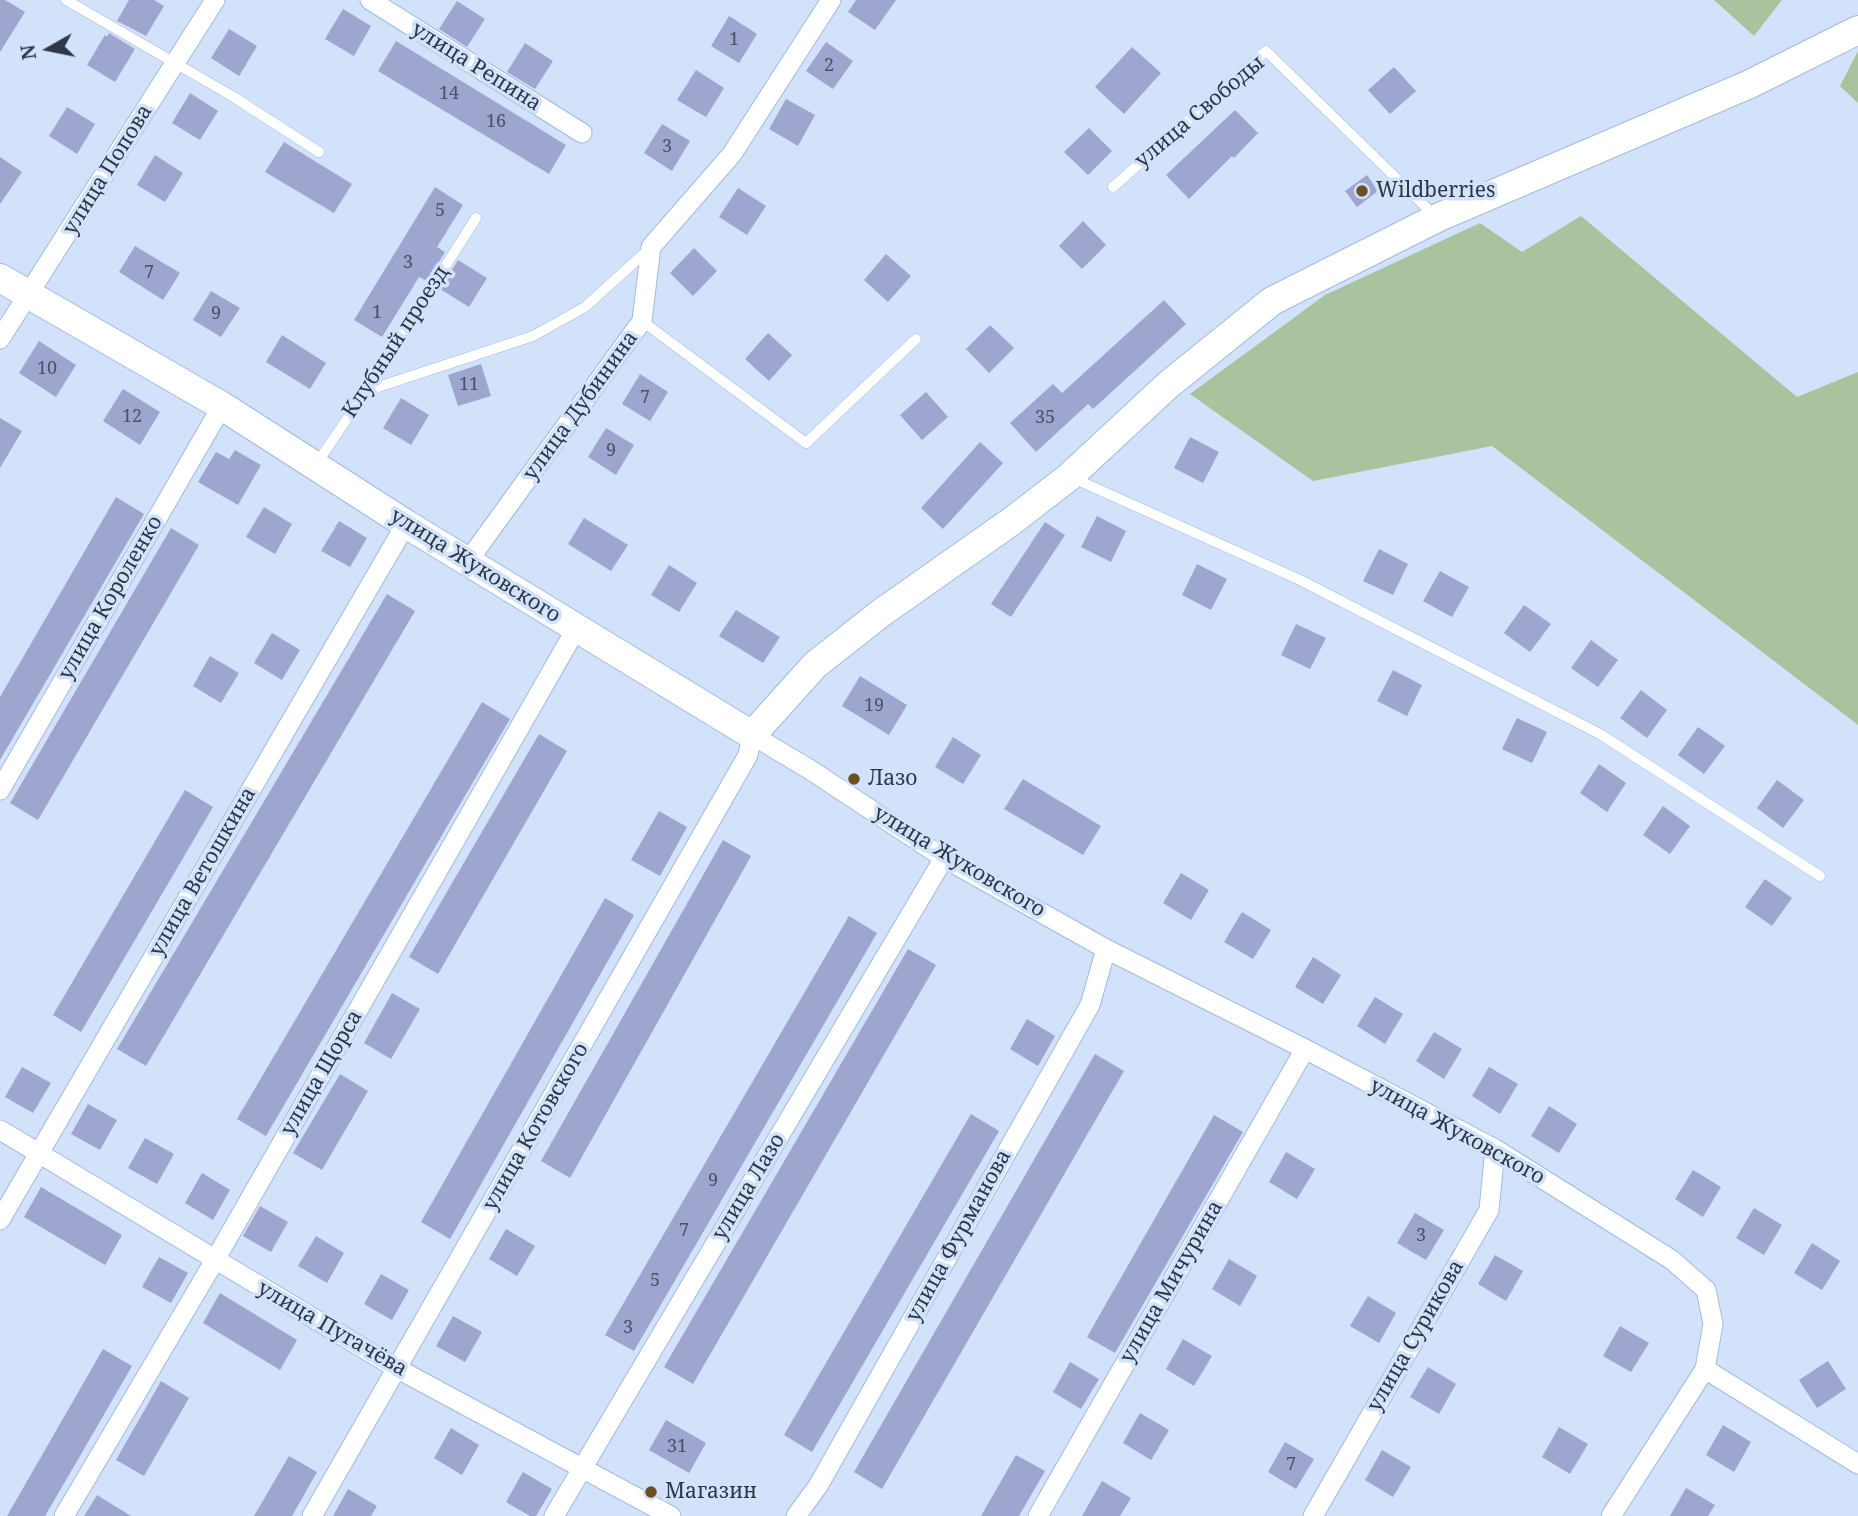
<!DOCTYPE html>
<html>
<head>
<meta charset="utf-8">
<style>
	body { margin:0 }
	#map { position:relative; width:1858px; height:1516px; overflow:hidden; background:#d2e2fa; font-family:"Noto Serif",serif }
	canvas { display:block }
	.north { position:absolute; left:14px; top:14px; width:70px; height:70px; -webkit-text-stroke:5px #d2e2fa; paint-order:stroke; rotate:261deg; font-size:19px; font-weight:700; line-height:28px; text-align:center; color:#2d3746 }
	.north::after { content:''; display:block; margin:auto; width:24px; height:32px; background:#2d3746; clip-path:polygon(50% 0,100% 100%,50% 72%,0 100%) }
</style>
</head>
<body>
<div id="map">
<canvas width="1858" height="1516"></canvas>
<div class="north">N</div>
</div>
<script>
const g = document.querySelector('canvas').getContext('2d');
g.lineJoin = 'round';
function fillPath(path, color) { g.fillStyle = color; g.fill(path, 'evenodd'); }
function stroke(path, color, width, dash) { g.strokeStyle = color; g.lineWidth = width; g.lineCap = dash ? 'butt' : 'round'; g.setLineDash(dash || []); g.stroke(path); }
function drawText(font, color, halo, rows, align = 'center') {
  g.font = font + ' "Noto Serif",serif'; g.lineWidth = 7; g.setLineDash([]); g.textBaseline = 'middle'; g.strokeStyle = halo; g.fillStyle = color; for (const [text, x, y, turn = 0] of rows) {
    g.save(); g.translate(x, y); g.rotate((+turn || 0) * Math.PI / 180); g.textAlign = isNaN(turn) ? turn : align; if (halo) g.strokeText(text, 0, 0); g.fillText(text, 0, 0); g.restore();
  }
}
fillPath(new Path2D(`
	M1714,0H1782L1754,36Z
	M1858,51V103L1840,86Z
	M1581,216L1797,397L1858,372V725L1492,446L1313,481L1190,394L1325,295L1480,223L1522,252Z`), '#a8c39d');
fillPath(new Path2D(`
	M0,0H5L25,12L0,52Z
	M129,0H154L164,6L146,36L117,21Z
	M856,0H896L875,30L848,12Z
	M457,1L485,19L467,47L439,29Z
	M343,9L371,26L354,56L325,39Z
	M729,16L757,34L739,63L711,46Z
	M229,29L257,46L239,76L211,58Z
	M109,33L135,49L115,82L87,65L105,35L107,37Z
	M396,41L566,145L549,174L378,71Z
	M826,42L853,61L833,89L806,71Z
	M525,43L553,61L535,89L507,72Z
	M1132,47L1161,73L1124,114L1095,87Z
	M1394,67L1416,91L1390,114L1368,90Z
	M696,70L724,88L706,117L677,100Z
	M190,93L218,111L200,140L172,123Z
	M786,99L815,115L798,146L769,129Z
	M67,107L95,124L77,154L49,136Z
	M1235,110L1258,133L1234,158L1232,156L1189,199L1166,175Z
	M662,124L690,141L672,171L644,153Z
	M1089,128L1112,151L1088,175L1064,152Z
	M284,142L352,184L334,213L265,172Z
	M155,155L183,173L165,202L137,185Z
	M0,157L22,172L0,204Z
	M1367,175L1378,191L1357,207L1345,191Z
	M435,187L463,205L437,247L445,252L427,281L419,277L382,337L354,320Z
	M738,188L766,206L747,235L719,217Z
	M1083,221L1106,245L1082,269L1059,246Z
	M135,246L180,273L163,300L119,272Z
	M694,248L717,271L693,296L670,273Z
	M886,254L911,276L888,302L864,280Z
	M458,260L487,278L469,307L440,289Z
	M211,291L240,308L221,337L193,320Z
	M1164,300L1186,324L1093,409L1088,404L1036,452L1010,423L1053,384L1062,393Z
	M990,325L1014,348L989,373L966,349Z
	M768,333L792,355L769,381L745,359Z
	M282,335L326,363L310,389L266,362Z
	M39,341L76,365L56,397L19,373Z
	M481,364L491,396L458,406L448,375Z
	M640,374L668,392L650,421L622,404Z
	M123,389L160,412L140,445L103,421Z
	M926,392L948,417L922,440L900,415Z
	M401,398L429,415L411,445L383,428Z
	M0,418L22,431L0,468Z
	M606,428L634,445L616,475L588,457Z
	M1190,437L1219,452L1203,483L1174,468Z
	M980,442L1003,463L943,529L921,508Z
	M235,450L261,465L238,505L198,482L216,452L229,459Z
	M116,497L144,514L0,760V697Z
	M264,507L292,524L275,554L246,537Z
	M1097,516L1126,531L1111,562L1081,547Z
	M584,518L628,545L611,571L568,544Z
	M339,521L367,538L350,567L321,551Z
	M1045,522L1065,535L1011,617L991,604Z
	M171,528L199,545L38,820L10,803Z
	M1379,549L1408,564L1393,595L1363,581Z
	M1197,564L1227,579L1211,610L1182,595Z
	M669,565L697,583L679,612L651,595Z
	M1440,571L1469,587L1452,617L1423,601Z
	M387,594L415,611L146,1066L117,1049Z
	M1524,605L1551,624L1530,652L1504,633Z
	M736,610L780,637L763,663L719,636Z
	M1296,624L1326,638L1310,669L1281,655Z
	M272,633L300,650L282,680L254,663Z
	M1591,640L1618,660L1598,687L1571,668Z
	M210,656L239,673L221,703L193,686Z
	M1393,670L1422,685L1407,716L1377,701Z
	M860,676L907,705L889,735L842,706Z
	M1641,690L1667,710L1647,738L1620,718Z
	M482,702L510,719L266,1136L237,1119Z
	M1517,718L1547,732L1532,763L1502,749Z
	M1698,727L1725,746L1704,774L1678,755Z
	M539,734L567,751L438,974L409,957Z
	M953,737L981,755L963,784L935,767Z
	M1599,764L1626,783L1607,812L1580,793Z
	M1023,779L1101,826L1083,855L1004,809Z
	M1777,780L1804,800L1783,828L1757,808Z
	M185,790L213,807L81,1032L53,1015Z
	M1663,806L1690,826L1670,854L1643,835Z
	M659,811L687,827L660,876L631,860Z
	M723,840L751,856L570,1178L541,1161Z
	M1181,873L1209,890L1191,920L1163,903Z
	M1765,879L1792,898L1772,926L1745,907Z
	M605,898L634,915L450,1239L421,1222Z
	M1242,912L1271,930L1253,959L1224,942Z
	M849,916L877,933L634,1351L605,1335Z
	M908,949L936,965L693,1384L664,1367Z
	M1313,957L1341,975L1323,1004L1295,987Z
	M392,993L420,1009L391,1059L364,1043Z
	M1375,997L1403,1014L1385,1044L1357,1026Z
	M1027,1019L1055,1036L1038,1066L1010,1049Z
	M1434,1032L1462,1049L1444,1079L1416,1061Z
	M1095,1054L1124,1071L882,1489L854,1472Z
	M22,1067L51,1083L33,1113L5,1097Z
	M1489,1067L1518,1084L1500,1114L1472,1096Z
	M340,1074L368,1091L322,1170L293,1153Z
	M88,1104L117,1120L100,1150L71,1134Z
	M1549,1106L1577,1124L1559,1153L1531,1136Z
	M971,1114L999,1131L812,1452L784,1435Z
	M1214,1115L1243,1132L1115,1353L1087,1337Z
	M145,1138L174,1154L157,1184L128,1168Z
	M1286,1152L1315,1169L1297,1199L1269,1182Z
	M1693,1170L1721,1187L1703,1217L1675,1199Z
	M202,1173L230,1190L213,1220L185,1203Z
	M41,1187L122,1235L105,1265L24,1217Z
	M260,1206L288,1222L271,1252L243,1236Z
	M1754,1208L1782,1225L1764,1255L1736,1238Z
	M1415,1213L1444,1230L1426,1260L1397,1243Z
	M506,1229L535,1246L517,1276L489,1259Z
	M316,1236L344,1253L327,1283L298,1266Z
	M1812,1243L1840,1261L1822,1290L1794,1273Z
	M1495,1255L1523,1271L1506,1301L1478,1284Z
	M159,1257L188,1273L171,1303L142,1287Z
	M1229,1259L1257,1276L1240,1306L1212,1289Z
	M381,1274L409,1290L392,1320L364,1304Z
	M220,1293L297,1340L280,1370L203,1323Z
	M1368,1296L1396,1313L1379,1343L1350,1326Z
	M453,1316L482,1332L465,1362L436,1346Z
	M1620,1326L1649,1343L1631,1372L1603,1356Z
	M1183,1339L1212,1356L1194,1386L1166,1369Z
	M103,1349L132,1366L80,1456L45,1516H7Z
	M1828,1361L1846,1389L1817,1408L1799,1380Z
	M1070,1362L1099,1379L1081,1409L1053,1392Z
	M1428,1367L1456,1384L1439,1414L1410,1397Z
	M161,1381L189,1398L144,1476L116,1460Z
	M1140,1413L1169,1430L1151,1460L1123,1443Z
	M666,1420L706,1443L689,1473L649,1450Z
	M1723,1425L1751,1442L1734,1472L1706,1455Z
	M1559,1427L1588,1444L1570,1474L1542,1457Z
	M451,1428L479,1445L462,1475L434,1458Z
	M1285,1442L1314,1459L1296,1489L1268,1472Z
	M1382,1450L1411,1467L1393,1497L1365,1480Z
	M1016,1455L1045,1471L1019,1516H981Z
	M289,1456L317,1472L292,1516H254Z
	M523,1472L552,1489L536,1516H530L506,1502Z
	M1102,1481L1131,1498L1120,1516H1082Z
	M1686,1488L1715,1505L1708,1516H1670Z
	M348,1489L377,1506L371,1516H333Z
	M97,1495L131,1516H84Z`), '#9ea5cf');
const lane = new Path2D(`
	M66,0L232,96L319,152
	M1113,187L1266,51L1434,215
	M642,321L806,443L916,339
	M366,391L533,336L585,307L649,249
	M317,463L366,391L476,218
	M1073,478L1300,580L1600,734L1820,876`);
const street = new Path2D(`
	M370,0L582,133
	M0,339L215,0
	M468,561L642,321L651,247L732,154L831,0
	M0,790L222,406
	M0,1130L398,1369L671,1516
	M0,1220L406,524
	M64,1516L215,1260L576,629
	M312,1516L748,755L752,735L809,769L944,858L1106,949L1305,1049L1495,1149L1672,1260L1706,1290L1713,1324L1705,1369L1858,1464
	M554,1516L944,858
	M796,1516L818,1486L1090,1005L1106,949
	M1038,1516L1305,1049
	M1313,1516L1489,1210L1495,1149
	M1611,1516L1705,1369`);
const secondary = new Path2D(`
	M0,278L222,406L406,524L752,735L815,665L881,613L1012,521L1069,477L1168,385L1272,301L1437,218L1750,84L1858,30`);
stroke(lane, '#a0badf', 11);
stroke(street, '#a0badf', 21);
stroke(secondary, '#a0badf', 30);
stroke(lane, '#fff', 10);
stroke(street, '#fff', 19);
stroke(secondary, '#fff', 28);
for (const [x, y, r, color] of [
	[1362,191,7,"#6c5023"],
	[854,779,7,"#6c5023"],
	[651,1492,7,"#6c5023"]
]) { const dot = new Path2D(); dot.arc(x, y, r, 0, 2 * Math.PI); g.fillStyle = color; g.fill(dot); stroke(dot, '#d2e2fa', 2.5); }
drawText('18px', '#495268', null, [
	["1",734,40],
	["2",829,66],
	["14",449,94],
	["16",496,122],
	["3",667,147],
	["5",440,211],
	["3",408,263],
	["7",149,273],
	["1",377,313],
	["9",216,314],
	["10",47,369],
	["11",469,385],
	["7",645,398],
	["12",132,417],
	["35",1045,418],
	["9",611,451],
	["19",874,706],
	["9",713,1181],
	["7",684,1231],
	["3",1421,1236],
	["5",655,1281],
	["3",628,1328],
	["31",677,1447],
	["7",1291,1465]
]);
drawText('21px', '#2d3746', '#d2e2fa', [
	["улица Репина",476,67,32],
	["улица Свободы",1200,112,-40],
	["улица Попова",108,170,-58],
	["Клубный проезд",396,342,-57],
	["улица Дубинина",581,406,-54],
	["улица Жуковского",475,566,32],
	["улица Короленко",111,598,-60],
	["улица Жуковского",959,862,31],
	["улица Ветошкина",203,872,-60],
	["улица Щорса",322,1073,-60],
	["улица Котовского",536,1127,-60],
	["улица Жуковского",1457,1132,29],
	["улица Лазо",749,1187,-59],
	["улица Фурманова",959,1236,-61],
	["улица Мичурина",1172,1282,-60],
	["улица Пугачёва",332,1329,30],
	["улица Сурикова",1416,1336,-60]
]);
drawText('21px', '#2d3746', '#d2e2fa', [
	["Wildberries",1376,191],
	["Лазо",868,779],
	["Магазин",665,1492]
], 'left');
</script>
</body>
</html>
